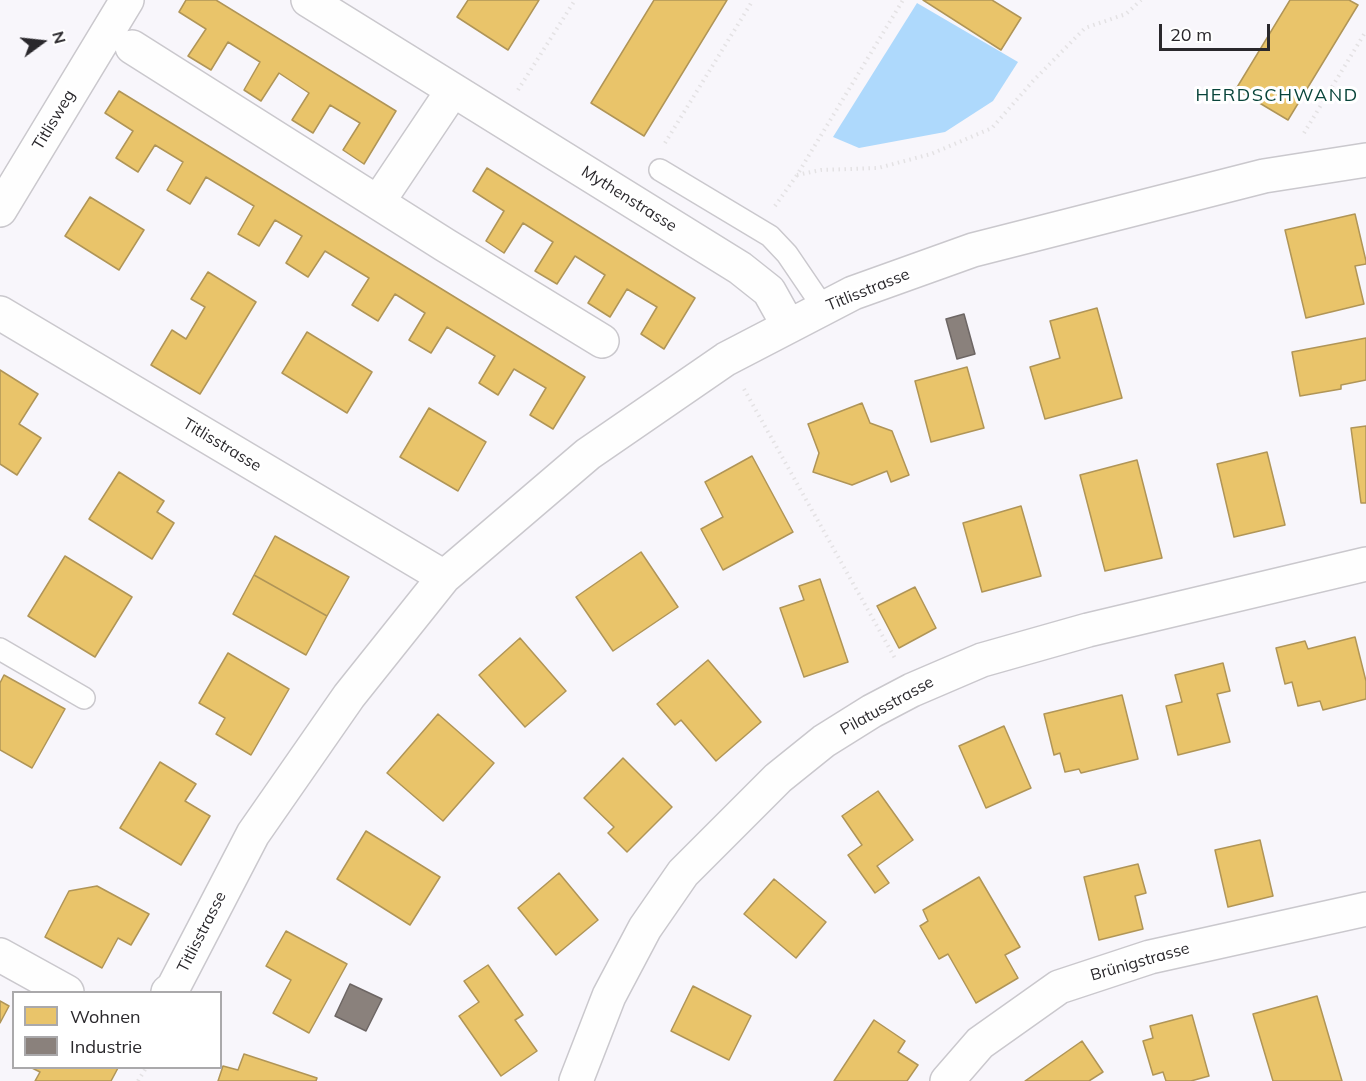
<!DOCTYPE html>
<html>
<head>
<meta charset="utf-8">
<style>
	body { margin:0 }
	#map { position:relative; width:1366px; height:1081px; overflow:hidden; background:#f8f6fb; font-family:Mulish,sans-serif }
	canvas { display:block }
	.legend { position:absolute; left:12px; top:991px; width:210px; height:78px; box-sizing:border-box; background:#fff; border:2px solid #aaa9ab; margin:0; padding:8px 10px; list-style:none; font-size:18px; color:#2a282c }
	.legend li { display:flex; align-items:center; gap:12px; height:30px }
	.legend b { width:30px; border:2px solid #aaa9ab }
	.north { position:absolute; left:12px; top:12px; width:60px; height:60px; -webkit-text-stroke:4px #fff; paint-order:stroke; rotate:75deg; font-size:16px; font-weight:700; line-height:24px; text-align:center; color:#2a282c }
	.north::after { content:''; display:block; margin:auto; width:21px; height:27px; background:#2a282c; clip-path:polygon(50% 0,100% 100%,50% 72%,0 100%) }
	.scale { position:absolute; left:1159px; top:24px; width:111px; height:27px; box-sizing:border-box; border:3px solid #2a282c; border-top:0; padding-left:8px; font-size:18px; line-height:21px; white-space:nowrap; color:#2a282c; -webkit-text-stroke:4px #fff; paint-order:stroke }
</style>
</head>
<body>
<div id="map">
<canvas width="1366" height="1081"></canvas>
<ul class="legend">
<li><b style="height:16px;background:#e9c46a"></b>Wohnen</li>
<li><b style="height:16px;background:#8a817c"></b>Industrie</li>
</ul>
<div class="north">N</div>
<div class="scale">20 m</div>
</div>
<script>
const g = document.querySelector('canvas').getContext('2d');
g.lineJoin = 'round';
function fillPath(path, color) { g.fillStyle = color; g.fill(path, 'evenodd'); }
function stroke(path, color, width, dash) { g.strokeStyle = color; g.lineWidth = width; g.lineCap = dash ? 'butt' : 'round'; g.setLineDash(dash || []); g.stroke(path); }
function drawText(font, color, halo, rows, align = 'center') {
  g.font = font + ' Mulish,sans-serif'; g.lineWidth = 6; g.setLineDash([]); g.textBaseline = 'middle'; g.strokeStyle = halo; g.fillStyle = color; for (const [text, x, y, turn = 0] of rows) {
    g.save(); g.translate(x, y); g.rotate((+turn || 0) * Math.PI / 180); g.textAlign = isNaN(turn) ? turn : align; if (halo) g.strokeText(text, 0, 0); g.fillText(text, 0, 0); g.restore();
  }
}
fillPath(new Path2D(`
	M917,3L1018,62L993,101L945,132L859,148L833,137Z`), '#aed9fc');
const homes = new Path2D(`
	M186,0H216L396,111L364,164L343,150L360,123L330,105L313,133L292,120L309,93L279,73L261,101L244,90L260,62L228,42L211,70L188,56L206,29L179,12Z
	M468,0H539L508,50L457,17Z
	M654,0H727L644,136L591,103Z
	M923,0H992L1021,18L1001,50Z
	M1290,0H1349L1358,5L1288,120L1236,89Z
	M119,91L585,377L553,429L530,415L546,388L514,369L498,395L479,383L495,356L447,327L431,353L409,340L425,313L395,294L378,321L352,305L369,278L325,251L308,277L286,263L302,236L275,220L259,246L238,234L254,206L206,177L190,204L167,190L183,162L155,145L138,172L116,158L133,131L105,113Z
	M487,168L695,298L664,349L641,334L657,307L627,289L610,317L588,303L605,275L575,256L557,284L535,271L553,242L523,223L504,253L486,241L504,211L473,191Z
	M90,197L144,230L119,270L65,236Z
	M1355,214L1366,261V264L1355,266L1364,304L1306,318L1285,230Z
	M208,272L256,302L200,394L151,365L172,330L186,339L205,307L191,299Z
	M1097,308L1122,398L1045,419L1030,367L1060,358L1050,321Z
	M307,332L372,372L347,413L282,373Z
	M1366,338V380L1341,385V389L1300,396L1292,352Z
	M967,367L984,428L931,442L915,381Z
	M0,370L38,394L19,424L41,438L17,475L0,464Z
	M862,403L870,423L892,431L909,475L891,482L887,471L852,485L813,472L819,453L808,424Z
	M429,408L486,442L458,491L400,457Z
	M1366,426V503H1361L1351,428Z
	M1267,452L1285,525L1234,537L1217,464Z
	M752,456L793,532L723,570L701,529L723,517L705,482Z
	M1137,460L1162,558L1105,571L1080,475Z
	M119,472L164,501L157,512L174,523L152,559L89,519Z
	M1021,506L1041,576L982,592L963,523Z
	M275,536L349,577L327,616L254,575Z
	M641,552L678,607L613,651L576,597Z
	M65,556L132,597L95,657L28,616Z
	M254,575L327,616L306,655L233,614Z
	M820,579L848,662L804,677L780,608L804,600L799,586Z
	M915,587L936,628L899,648L877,606Z
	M1355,637L1366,681V699L1323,710L1320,701L1298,706L1292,682L1285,684L1276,648L1305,641L1308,649Z
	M520,638L566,691L525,727L479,675Z
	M228,653L289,689L251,755L216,734L225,718L199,703Z
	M708,660L761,722L716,761L681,720L675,725L657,704Z
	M1223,663L1230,691L1217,694L1230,742L1178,755L1166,706L1182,702L1175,675Z
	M4,675L65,709L32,768L0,750V683Z
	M1122,695L1138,759L1081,773L1079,769L1065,772L1060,753L1054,755L1044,714Z
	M438,714L494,763L443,821L387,773Z
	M1004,726L1031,788L986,808L959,746Z
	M623,758L672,807L627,852L608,833L614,827L584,798Z
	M160,762L196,784L185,801L210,816L181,865L120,828Z
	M878,791L913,840L877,866L889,883L875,893L848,855L862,845L842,816Z
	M366,831L440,877L410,925L337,879Z
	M1260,840L1273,896L1228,907L1215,850Z
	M1138,864L1146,893L1135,896L1143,929L1099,940L1084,877Z
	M559,873L598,920L556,955L518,908Z
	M979,877L1020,947L1005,955L1018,978L976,1003L948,954L939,959L920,926L928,921L923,910Z
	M774,879L826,922L796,958L744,914Z
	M97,886L149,914L131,945L118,938L102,968L45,937L69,891Z
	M286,931L347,964L309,1033L273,1013L291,980L266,966Z
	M488,965L523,1015L515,1020L537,1051L501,1076L459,1016L479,1002L464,981Z
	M693,986L751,1016L729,1060L671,1031Z
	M1317,996L1342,1081H1273L1253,1014Z
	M0,1001L9,1006L0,1023Z
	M1192,1015L1209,1076L1191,1081H1166L1163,1072L1153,1075L1143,1041L1153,1038L1150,1026Z
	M874,1020L905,1041L898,1052L918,1065L907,1081H834Z
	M1082,1041L1103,1072L1089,1081H1025Z
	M244,1054L317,1078L316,1081H218L223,1066L238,1070Z
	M32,1068H118L111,1081H35L40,1072Z`);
fillPath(homes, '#e9c46a');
stroke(homes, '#b09557', 1.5);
const industry = new Path2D(`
	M964,314L975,354L957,359L946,319Z
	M350,984L382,999L366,1031L335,1016Z`);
fillPath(industry, '#8a817c');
stroke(industry, '#6d6664', 1.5);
const lane = new Path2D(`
	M660,170L770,236L787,254L823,307
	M0,649L84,698`);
const street = new Path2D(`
	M308,0L740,268L769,291L788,325
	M132,47L445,245L602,341
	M378,202L453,90
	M0,210L127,0
	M0,313L444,577
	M0,955L67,992
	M168,992L173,988L253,834L349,696L444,577L588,454L726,359L853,293L973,250L1264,176L1366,160
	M576,1081L609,996L645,928L683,873L778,778L824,741L872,711L912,690L982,660L1088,630L1366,564
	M947,1081L980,1043L1059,987L1150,957L1366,909`);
stroke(lane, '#cac8cd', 24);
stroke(street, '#cac8cd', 36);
stroke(new Path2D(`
	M518,90L575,0
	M1304,133L1366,31
	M665,143L753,0
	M797,175L821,170L878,168L931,154L992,128L1033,81L1085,28L1126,14L1141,0
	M775,206L797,175L903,0
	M744,389L896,660
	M138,1081L146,1068`), '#e4e2e4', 4, [1.5, 4.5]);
stroke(lane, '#fefefe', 21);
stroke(street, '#fefefe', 33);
drawText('16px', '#2a282c', '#fff', [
	["Titlisweg",54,120,-59],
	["Mythenstrasse",629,199,32],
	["Titlisstrasse",868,290,-22],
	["Titlisstrasse",222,445,31],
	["Pilatusstrasse",887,706,-29],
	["Titlisstrasse",202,932,-63],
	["Brünigstrasse",1140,962,-16]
]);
g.letterSpacing = '1.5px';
drawText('18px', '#09453b', '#fff', [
	["HERDSCHWAND",1277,96]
]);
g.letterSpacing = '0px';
</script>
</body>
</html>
